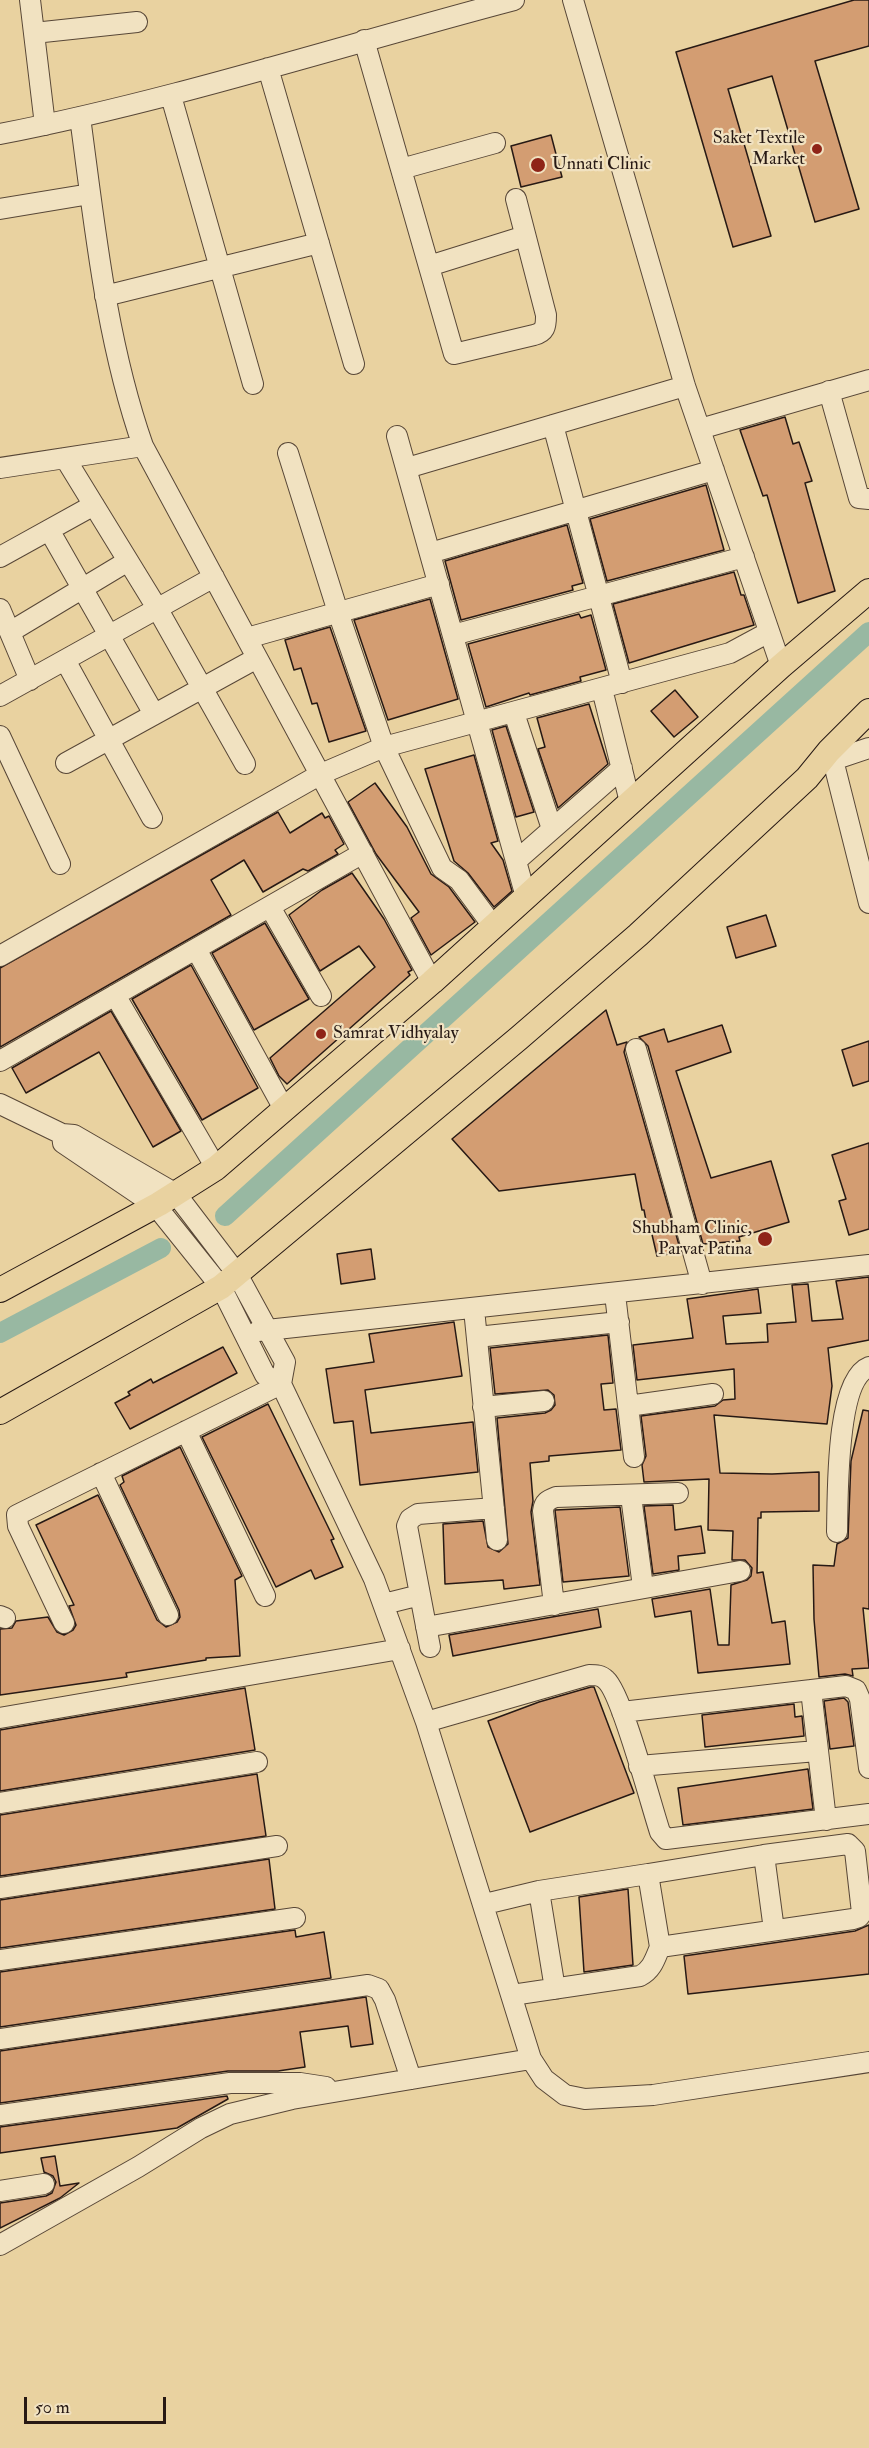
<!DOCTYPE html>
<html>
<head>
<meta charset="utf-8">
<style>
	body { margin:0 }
	#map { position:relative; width:869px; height:2448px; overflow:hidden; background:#e9d2a0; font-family:"IM FELL Double Pica",serif }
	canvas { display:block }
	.scale { position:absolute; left:24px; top:2397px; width:142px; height:27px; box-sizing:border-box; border:3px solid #271914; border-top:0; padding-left:8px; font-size:18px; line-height:21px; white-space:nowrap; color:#271914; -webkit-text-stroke:4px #f1e2c1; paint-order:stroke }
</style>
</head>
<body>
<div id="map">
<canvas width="869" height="2448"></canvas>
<div class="scale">50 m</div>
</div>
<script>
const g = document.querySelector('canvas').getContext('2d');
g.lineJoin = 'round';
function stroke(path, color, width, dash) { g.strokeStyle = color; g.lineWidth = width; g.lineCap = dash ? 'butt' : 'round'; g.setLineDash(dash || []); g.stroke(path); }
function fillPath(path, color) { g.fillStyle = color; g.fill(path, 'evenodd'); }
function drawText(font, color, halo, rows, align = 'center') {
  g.font = font + ' "IM FELL Double Pica",serif'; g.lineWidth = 4.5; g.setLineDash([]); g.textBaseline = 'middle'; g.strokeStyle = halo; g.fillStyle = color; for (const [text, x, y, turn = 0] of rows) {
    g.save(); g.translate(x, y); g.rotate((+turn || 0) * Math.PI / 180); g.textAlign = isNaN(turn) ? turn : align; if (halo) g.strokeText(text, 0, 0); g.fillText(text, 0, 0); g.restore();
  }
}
stroke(new Path2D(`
	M225,1216L869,632
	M0,1333L161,1248`), '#98b8a2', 20);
const building = new Path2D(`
	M854,0H869V46L815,61L859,209L815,222L772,76L728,89L771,236L733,247L676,52Z
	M551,135L562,177L521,187L511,146Z
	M785,417L793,444L799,442L812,481L805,483L835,591L798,603L767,495L763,496L740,430Z
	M706,485L724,550L607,581L590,519Z
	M567,525L583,583L572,586L573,590L461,620L445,561Z
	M734,572L741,595H744L754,625L629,663L613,604Z
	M430,599L458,699L388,720L354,620Z
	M579,614L581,618L591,615L606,670L580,677L581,681L530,695L529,693L486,707L468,644Z
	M330,627L366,731L329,742L317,703L312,704L301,668L294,670L285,640Z
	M675,690L698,717L674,737L651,711Z
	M589,704L608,764L558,808L538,749L545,747L537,718Z
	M506,726L534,812L516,817L492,730Z
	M474,755L498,841L491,843L503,860L512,891L494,907L468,873L454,861L425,769Z
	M375,783L407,827L431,874L449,887L475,922L431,955L411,918L419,912L376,854L348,802Z
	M278,812L290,833L322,813L325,818L329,816L344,844L335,850L338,854L308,871L303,869L263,892L244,860L211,880L231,915L0,1047V968Z
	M352,873L384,919L412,970L408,972L410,975L287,1084L279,1076L270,1058L375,967L359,946L320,971L289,915L322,890Z
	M766,915L776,946L736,958L727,927Z
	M265,923L309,999L254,1030L212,953Z
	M191,965L258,1088L202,1120L132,999Z
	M606,1010L617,1045L627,1042L624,1052L681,1252L657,1256L650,1226H647L644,1210H642L635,1174L499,1191L452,1139Z
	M111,1011L181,1131L153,1147L99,1052L26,1093L12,1068Z
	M722,1025L731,1052L676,1071L711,1178L771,1161L789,1222L739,1237L740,1241L703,1244L648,1046L639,1037L664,1029L668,1042Z
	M869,1041V1081L853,1086L842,1050Z
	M869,1143V1229L849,1235L839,1201L846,1199L832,1155Z
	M371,1249L375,1279L341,1284L337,1254Z
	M869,1277V1340L828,1348L832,1386L827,1424L714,1415L720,1473L772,1474L819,1472V1511L761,1512V1518H758L757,1573L763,1572L772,1623L785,1621L790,1664L698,1673L691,1611L655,1617L652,1599L710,1589L718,1645H729L731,1585L747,1580L751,1576L752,1568L745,1560H732L733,1531L708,1530L709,1479L644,1482L642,1465L646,1456L641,1416L715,1406L723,1400L735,1399L734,1369L637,1380L633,1345L693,1338L687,1299L758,1289L761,1313L723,1316L726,1344L768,1342L767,1324L796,1322L792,1285L808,1284L812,1321L843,1319L836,1281Z
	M454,1322L462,1376L365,1390L371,1433L473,1422L478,1472L360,1485L353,1421L334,1423L326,1369L374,1362L369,1334Z
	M608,1335L613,1383L601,1384L604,1410L616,1409L621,1450L549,1456V1461L530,1463L533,1501L531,1512L540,1585L504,1589L503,1580L445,1584L443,1524L483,1521L488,1547L499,1552L508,1544L497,1418L545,1413L551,1410L555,1405L554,1395L548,1390L495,1394L490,1348Z
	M223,1347L237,1373L130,1429L115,1403L130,1395L128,1392L151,1379L153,1383Z
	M268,1404L334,1539L331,1540L343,1567L315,1579L311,1570L276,1587L202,1437Z
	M863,1410L869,1411V1609L863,1608L869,1668L852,1669L853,1676L845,1674L819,1677L814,1619L813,1565L834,1566L837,1544L848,1538L851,1461Z
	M180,1447L242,1576L235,1580L240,1656L206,1658V1660L126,1673L127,1677L0,1695V1629L12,1628L16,1621L48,1617L57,1632L64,1635L73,1630L76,1625L69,1606L74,1605L36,1525L98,1495L157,1620L166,1627L177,1622L180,1617L179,1610L120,1485L124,1482L122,1476Z
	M673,1505L675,1530L701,1526L705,1553L678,1556L679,1570L653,1574L644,1506Z
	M620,1507L629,1576L563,1582L555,1510Z
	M598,1609L601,1627L453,1656L449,1635Z
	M591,1687H594L634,1793L530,1832L488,1721L539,1702Z
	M245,1688L255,1750L0,1791V1730Z
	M844,1698L848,1702L854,1746L830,1749L824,1701Z
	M794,1704L795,1717L802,1716L804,1736L705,1747L702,1715Z
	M808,1769L813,1809L683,1825L678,1788Z
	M257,1774L266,1836L0,1876V1815Z
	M269,1859L275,1909L0,1948V1900Z
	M628,1889L633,1965L584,1972L579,1897Z
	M869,1925V1974L688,1994L684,1956L855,1931Z
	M295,1930L296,1937L324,1932L331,1978L0,2027V1972Z
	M366,1997L373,2044L351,2047L348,2026L300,2032L305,2067L278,2071H228L0,2103V2051Z
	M227,2096L228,2099L177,2128L0,2153V2127Z
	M55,2156L60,2186L79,2183L60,2198L0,2228V2203L46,2196L52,2193L56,2182L53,2176L44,2172L41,2158Z`);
fillPath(building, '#d39d72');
stroke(building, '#271914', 1.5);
const minor = new Path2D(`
	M30,0L45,125
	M573,0L685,386L781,666
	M34,33L137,22
	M364,40L454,354L534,335C545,332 546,327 546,315L516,199
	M268,68L354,364
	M171,96L253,384
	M80,117C95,228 106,340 143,446L432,982
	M0,134C174,100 343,45 514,0
	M401,169L495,143
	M0,209L90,194
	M429,266L525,236
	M105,296L319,243
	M829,391L859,498L869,499
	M553,425L622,683
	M700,429L869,380
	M397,436L526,897
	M288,453L338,612L384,747L442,868L459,880L493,926
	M65,458L157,608L245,764
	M0,468L143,446
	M407,468L685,386
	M49,530L154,714
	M430,553L714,470
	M0,557L94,505
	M0,609L30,680
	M10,632L128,561
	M453,635L744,557
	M247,638L439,584
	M65,660L152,818
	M602,689L630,802
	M0,696L214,577
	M514,713L552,829
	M0,736L60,864
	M829,751L833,760L869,903
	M833,760L869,748
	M66,763L257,658
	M516,861L622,768
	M270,907L321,996
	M196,949L284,1109
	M0,956L321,774L384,747L730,653L769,632
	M115,995L216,1168
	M636,1049L702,1284
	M0,1061L363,853
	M0,1104L62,1134
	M615,1294L634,1457
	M474,1309L497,1540
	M258,1331L869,1265
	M477,1337L619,1322
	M281,1384L285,1362L237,1274L176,1194L74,1135L62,1134L63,1143L156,1206L221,1287L265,1375L281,1384L374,1579L426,1722L531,2059L544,2079L565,2095L585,2099L653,2095L869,2062
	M628,1406L713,1394
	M483,1407L544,1401
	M186,1431L265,1596
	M101,1473L168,1615
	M631,1496L643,1587
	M837,1532C838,1499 835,1380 869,1367
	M384,1604L420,1595
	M554,1605L543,1511C544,1502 548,1500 556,1497L678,1493
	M0,1616L5,1618
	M64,1623L18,1526L17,1515L281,1384
	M426,1627L740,1571
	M430,1647L407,1526L410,1519L418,1514L494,1508
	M811,1690L826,1820
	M622,1712L846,1686L856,1690L860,1699L869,1768
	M0,1718L400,1649
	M426,1722L589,1675C596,1675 601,1675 606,1680C622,1694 651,1805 660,1832L666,1839L869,1814
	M639,1766L817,1751
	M0,1803L257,1762
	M764,1855L774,1930
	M0,1888L277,1846
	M539,1891L555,1989
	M485,1904L539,1891L648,1874L660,1947L853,1919L859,1917L862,1913L855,1851L848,1844L764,1855L648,1874
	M0,1960L295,1918
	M512,1995L640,1976C652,1970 655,1959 660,1947
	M0,2039L368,1985L379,1989L385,2000L411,2079
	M0,2115L230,2083H300L326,2087
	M0,2191L44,2184
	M0,2245L138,2167L201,2128L230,2114L292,2099L531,2059`);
const major = new Path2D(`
	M0,1290L159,1204L216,1168L432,982L781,666L869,591
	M0,1412L221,1287L519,1038L638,935L807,778L829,751L869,711`);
stroke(minor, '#584737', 22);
stroke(major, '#271914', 26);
stroke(minor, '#f1e2c1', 20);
stroke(major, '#e9d2a0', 24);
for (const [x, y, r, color] of [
	[817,149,6,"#8f2418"],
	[538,165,8,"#8f2418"],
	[321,1034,6,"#8f2418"],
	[765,1239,8,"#8f2418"]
]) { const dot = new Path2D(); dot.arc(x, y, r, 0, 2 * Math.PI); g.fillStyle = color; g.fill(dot); stroke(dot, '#f1e2c1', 2); }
drawText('18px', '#271914', '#f1e2c1', [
	["Saket Textile",805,139],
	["Market",805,160],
	["Unnati Clinic",552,165,"left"],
	["Samrat Vidhyalay",333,1034,"left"],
	["Shubham Clinic,",752,1229],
	["Parvat Patina",752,1250]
], 'right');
</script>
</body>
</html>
